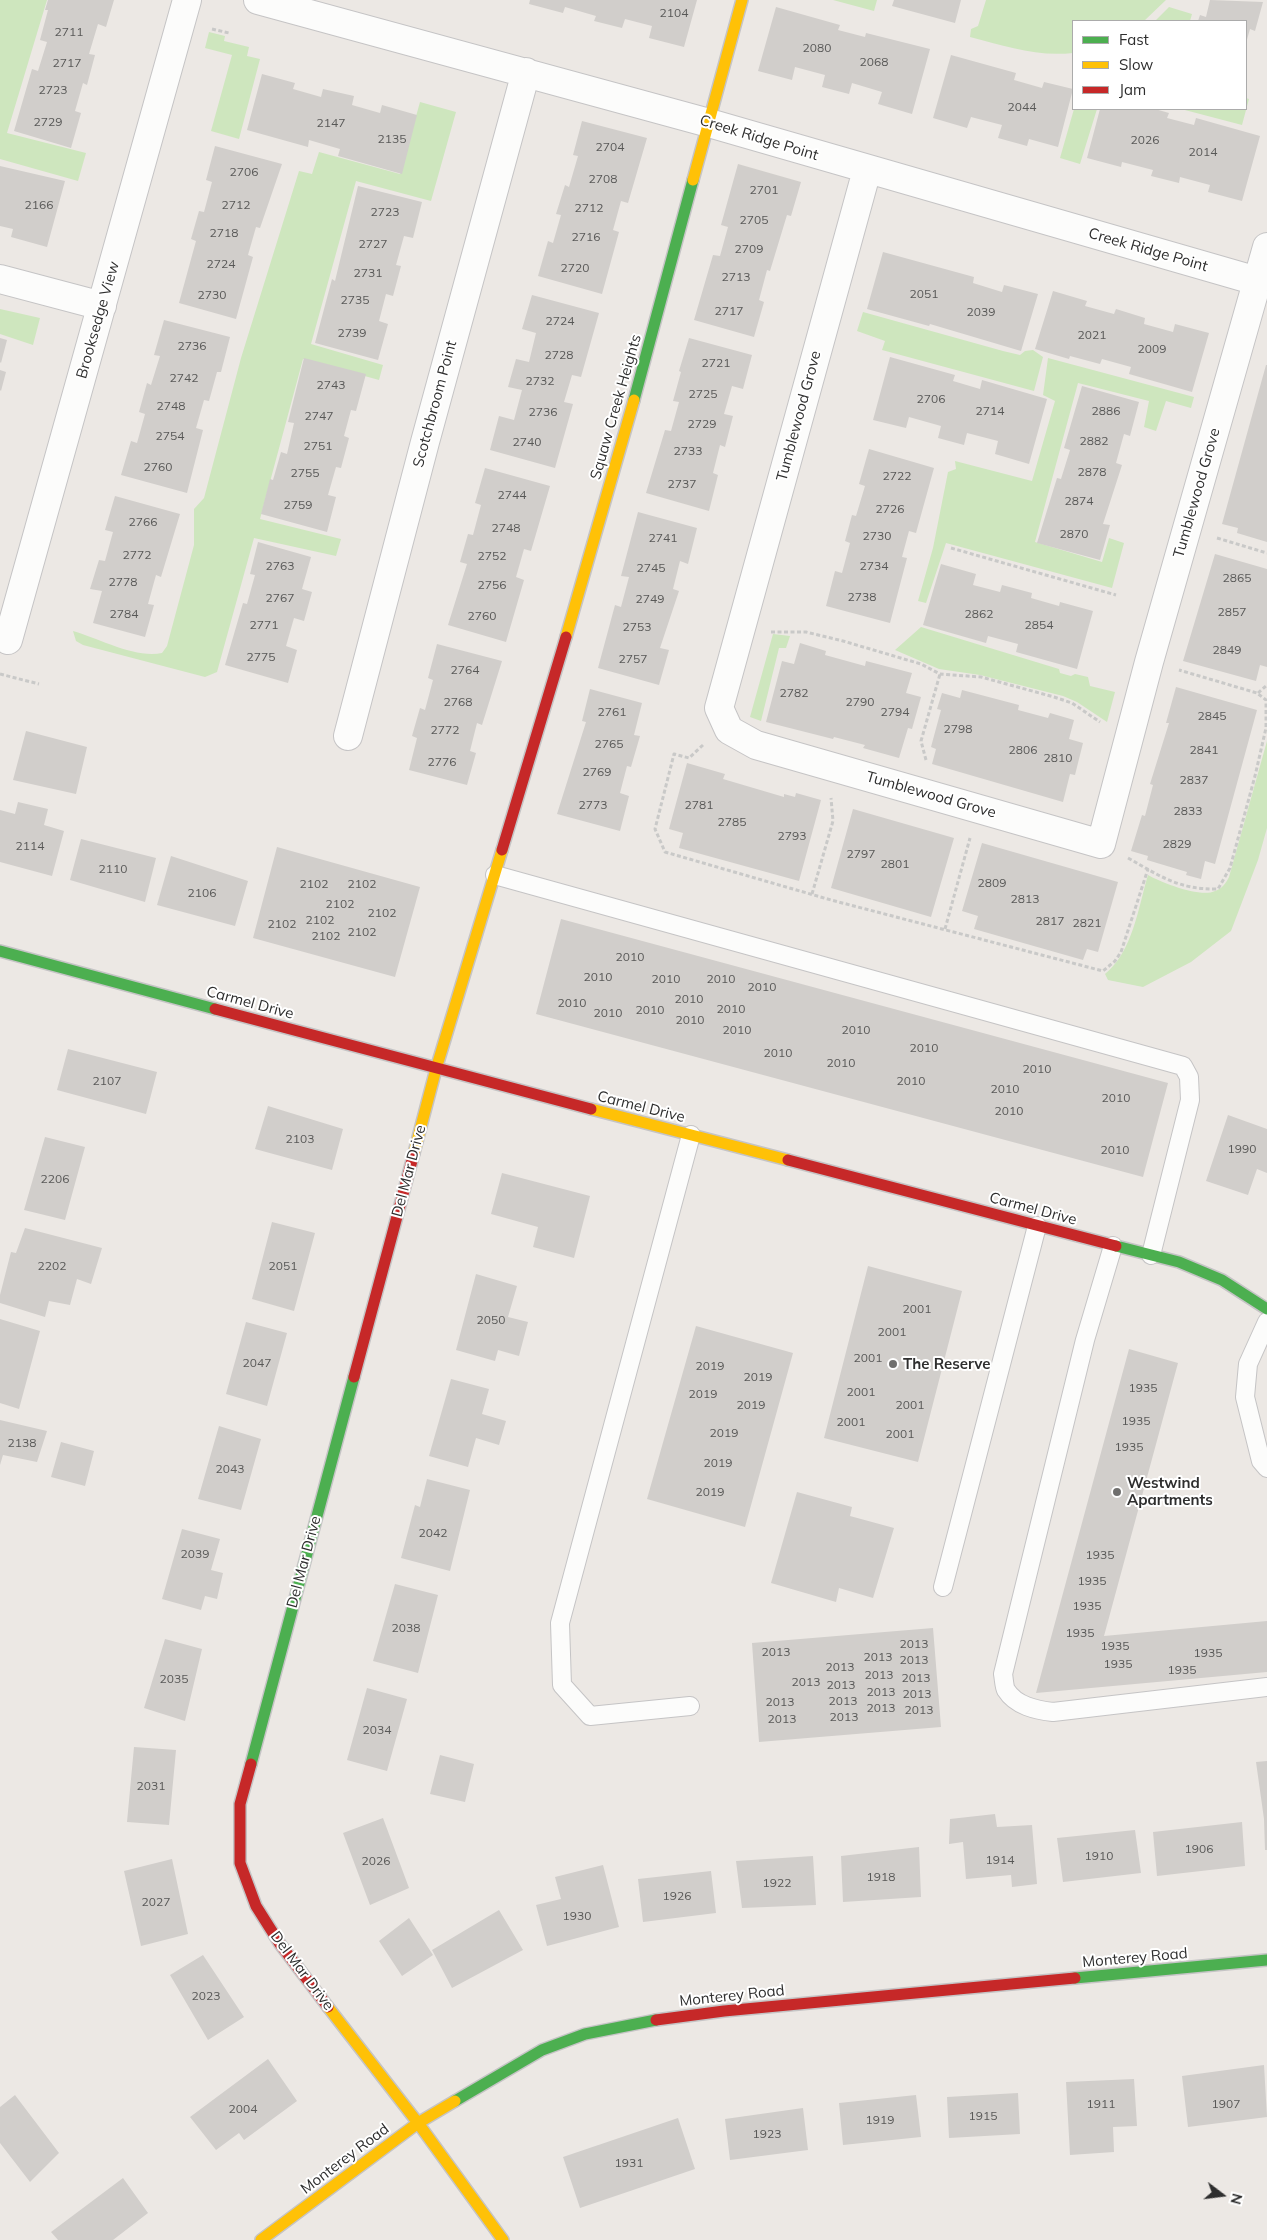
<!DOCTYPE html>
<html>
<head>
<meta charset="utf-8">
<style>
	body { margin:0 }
	#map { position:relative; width:1267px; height:2240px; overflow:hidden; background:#ece8e4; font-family:Mulish,sans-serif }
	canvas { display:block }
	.legend { position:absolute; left:1072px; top:20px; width:175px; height:90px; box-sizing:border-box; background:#fff; border:1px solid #ababab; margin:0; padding:6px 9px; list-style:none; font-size:15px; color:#2e2e2e }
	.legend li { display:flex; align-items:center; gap:10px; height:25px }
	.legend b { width:25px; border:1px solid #ababab }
	.north { position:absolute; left:1197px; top:2170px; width:50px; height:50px; -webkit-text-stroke:4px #fff; paint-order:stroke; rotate:105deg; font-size:14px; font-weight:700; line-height:20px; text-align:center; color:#2e2e2e }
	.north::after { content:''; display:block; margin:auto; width:18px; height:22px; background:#2e2e2e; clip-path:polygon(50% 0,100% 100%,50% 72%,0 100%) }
</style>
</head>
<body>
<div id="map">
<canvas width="1267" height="2240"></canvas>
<ul class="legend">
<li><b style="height:6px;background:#4caf50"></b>Fast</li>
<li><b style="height:6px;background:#ffc107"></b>Slow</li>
<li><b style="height:6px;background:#c62828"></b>Jam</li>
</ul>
<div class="north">N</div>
</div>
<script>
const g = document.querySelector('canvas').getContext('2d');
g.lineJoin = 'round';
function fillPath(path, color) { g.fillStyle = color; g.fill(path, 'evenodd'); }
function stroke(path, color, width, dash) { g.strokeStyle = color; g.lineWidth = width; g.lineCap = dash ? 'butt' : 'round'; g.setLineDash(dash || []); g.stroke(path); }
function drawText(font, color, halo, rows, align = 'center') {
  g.font = font + ' Mulish,sans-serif'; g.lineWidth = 4; g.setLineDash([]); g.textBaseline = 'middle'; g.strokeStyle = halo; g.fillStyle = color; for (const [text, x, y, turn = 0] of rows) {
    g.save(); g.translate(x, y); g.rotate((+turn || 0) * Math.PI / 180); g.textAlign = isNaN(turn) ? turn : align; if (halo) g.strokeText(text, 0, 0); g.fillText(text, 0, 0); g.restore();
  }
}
fillPath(new Path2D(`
	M0,0H47L7,133L86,153L78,181L0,159Z
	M833,0H877L874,11Z
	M986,0H1166L1144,21H1073V53C1036,57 1006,46 970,37L971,29L978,26Z
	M1169,7L1192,14L1190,21H1155Z
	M209,32L225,36L224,41L249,47L247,56L260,59L239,139L211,131L232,55L205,48Z
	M1246,98L1249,99L1242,125L1181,109H1246Z
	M420,102L456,112L431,201L356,181L311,344L383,365L379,380L303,359L260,519L341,539L336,556L254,538L217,672L205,677L83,645L76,641L73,631C98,638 136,659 162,653L167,646L194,545V509L204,498L241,358L299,171L312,174L319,152L400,174Z
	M1074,109H1097L1080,164L1060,158Z
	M0,309L40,318L33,345L0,334Z
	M863,312L1003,351L1020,355L1025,351L1033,350L1043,357L1034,391L882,350L885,341L857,331Z
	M1048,358L1194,397L1191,408L1166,401L1156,431L1144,427L1149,401L1078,383L1035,542L1102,562L1109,538L1124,543L1112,588L946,543L926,603L918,601L933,548L948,472L956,469L955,461L1032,481L1055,401L1043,395Z
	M921,627L1059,669L1060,673L1071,676L1075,674L1088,677L1090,686L1115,692L1107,722L1077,702L1063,696L980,675L939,669L895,650Z
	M773,634L790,636L786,648H779L761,721L750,717Z
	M1267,741V828L1258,860L1231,931L1191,962L1143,987L1108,980L1105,974C1133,951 1138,908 1148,875C1162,883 1201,898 1215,891C1222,889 1226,883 1229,877Z`), '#cee6be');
fillPath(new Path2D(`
	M48,0H114L106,27L98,24L89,54L95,55L87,85L83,83L75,111L81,113L71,148L14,131L32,69L38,71L47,42L40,40L48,10H45Z
	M530,0H697L684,47L649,38L652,26L625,19L622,28L594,21L596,16L565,7L563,13L529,4Z
	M894,0H961L955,23L892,6Z
	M1210,0L1263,2L1255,31L1250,29L1246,43V21H1198L1200,15L1206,17Z
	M776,7L840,25L838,30L865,37L866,33L930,49L912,114L878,104L882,92L852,83L849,94L822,87L825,75L795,67L792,80L758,71Z
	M951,55L1016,73L1014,80L1042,88L1044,82L1073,89L1058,147L1029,139L1027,146L998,138L1002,125L971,117L967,128L933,118Z
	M262,74L295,83L293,89L321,97L323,89L354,96L352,105L380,113L382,105L417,115L402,174L338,156L340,149L309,140L308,147L247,130Z
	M1100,109H1155L1169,113L1167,118L1194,125L1196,118L1260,136L1242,201L1208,192L1210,185L1180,177L1179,183L1151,176L1153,170L1122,162L1121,167L1087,158Z
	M582,121L647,138L628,203L621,201L613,230L619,232L602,294L538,276L548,241L553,243L561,215L556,214L565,185L569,187L578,156L573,155Z
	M215,146L282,164L260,228L256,227L248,255L253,257L236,319L179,303L196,241L191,239L199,211L204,212L212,182L206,180Z
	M738,164L801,182L791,216L787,215L770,271L767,270L759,300L764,302L754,337L694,320L713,255L720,256L728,227L721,225Z
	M0,166L65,181L47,247L11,237L13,229L0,226Z
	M358,186L422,202L413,238L404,236L396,265L401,266L393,296L386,294L379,321L388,324L378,360L315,343L332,279L335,281Z
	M883,252L974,277L973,283L1002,292L1004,285L1038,294L1021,351L930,324L929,326L867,309Z
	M1053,291L1087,301L1085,306L1114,314L1116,309L1145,318L1144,324L1173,332L1175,324L1209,333L1192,392L1129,374L1131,367L1102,359L1100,364L1070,356L1069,359L1035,349Z
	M532,295L599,313L581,377L572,375L564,402L573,404L555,468L490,450L499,416L514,420L522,390L508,387L516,359L529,362L536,333L522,329Z
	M164,320L230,337L221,372H217L209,401L204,400L196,428L203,430L187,493L121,475L131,441L137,443L145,414L139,412L147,383L151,385L160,356L154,355Z
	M0,338L7,340L1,363L0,362Z
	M689,338L752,355L743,389L732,386L724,414L733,416L725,447L720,445L713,473L718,475L709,511L646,493L665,430L671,431L679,402L673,401L681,372L679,371Z
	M890,357L955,375L953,381L980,389L982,380L1047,399L1029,464L995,454L998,441L967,433L964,445L938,438L941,426L909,417L906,428L873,420Z
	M304,358L366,374L356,411L351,410L344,436L349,438L341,468L336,467L328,495L336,497L327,532L261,514L270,479L273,480L281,452L287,454L294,423L288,422Z
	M1266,365H1267V542L1237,533L1238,528L1222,524Z
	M0,370L6,372L1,391L0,390Z
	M1082,386L1139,402L1130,436L1124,434L1116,463L1122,465L1103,524L1110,525L1100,560L1037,543L1057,478L1061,479L1070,450L1064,448Z
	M869,449L934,468L916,533L909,531L902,557L907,558L890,623L826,606L835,571L842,573L850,543L845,541L852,515L856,516L865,486L859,484Z
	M485,468L550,486L531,551L524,549L516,577L524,580L506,642L448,625L467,564L460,562L468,534L473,535L481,505L475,503Z
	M115,496L180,514L161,577L156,575L148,604L154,605L145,637L93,623L102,591L90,589L99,560L105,561L113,532L105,530Z
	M638,512L697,528L688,564L680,561L673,589L679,591L660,648L669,650L659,685L598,668L615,605L621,607L629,577L621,576Z
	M258,542L311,557L302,589L312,592L304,621L294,618L286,646L297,650L288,683L225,665L243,603L247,604L255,575L250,574Z
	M1215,554L1267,569V667L1260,665L1256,681L1183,661Z
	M941,564L976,574L973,585L1000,592L1002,585L1032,593L1031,598L1059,606L1060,602L1093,611L1077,669L1016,652L1018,644L988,636L986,643L923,625Z
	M800,643L826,651L825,655L865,666L866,661L912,673L906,693L921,697L912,729L908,728L899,758L863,748L865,745L834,737L833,739L766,722L782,661L794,664Z
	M437,644L502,661L482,725L477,723L470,751L476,753L467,785L409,770L417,738L412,736L420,708L425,710L433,680L428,678Z
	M1176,687L1257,710L1215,864L1205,861L1201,879L1186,875L1187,872L1147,860L1148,856L1131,851L1142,815L1145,816L1153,785L1150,784L1169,723H1166Z
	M590,689L642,703L634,735L640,736L631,767L627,766L620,793L629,796L620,831L557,814L586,722L582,721Z
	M962,690L1019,705L1018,710L1048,718L1050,713L1074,720L1069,739L1083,743L1075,775L1070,774L1063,802L932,764L936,749L931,747L941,710L937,709L942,693L960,698Z
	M26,731L87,747L76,794L13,780Z
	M687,763L725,774L723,779L784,797V794L795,797L796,793L821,800L799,881L679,848L683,833L669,829Z
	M18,802L48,809L44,825L64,831L52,876L0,862V810L15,814Z
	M853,809L954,838L931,917L831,888Z
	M81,839L156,858L145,902L70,880Z
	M982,843L1118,882L1098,952L1087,949L1083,960L974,929L978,916L962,911Z
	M277,847L420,887L395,977L253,938Z
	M171,856L248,881L235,926L157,905Z
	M561,919L1168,1083L1143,1177L536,1014Z
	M68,1049L157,1072L146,1114L57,1090Z
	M268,1106L343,1129L332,1170L255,1149Z
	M1228,1115L1267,1129V1173L1257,1169L1248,1195L1206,1181Z
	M45,1137L85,1147L65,1220L24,1210Z
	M502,1173L590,1196L574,1258L533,1247L538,1227L491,1214Z
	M272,1222L315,1233L294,1311L252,1299Z
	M25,1228L102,1248L91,1284L77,1279L70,1305L49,1301L45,1317L0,1303V1295L11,1252L16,1253Z
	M868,1266L962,1291L918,1462L824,1438Z
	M476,1274L517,1286L508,1317L528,1322L519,1356L498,1350L495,1361L456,1350Z
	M0,1319L40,1331L19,1409L0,1403Z
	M246,1322L287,1333L267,1406L226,1394Z
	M696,1326L793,1353L745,1527L647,1499Z
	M1129,1349L1178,1363L1104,1636L1267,1621V1672L1036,1693Z
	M451,1379L489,1389L482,1414L506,1421L499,1445L476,1438L468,1467L429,1456Z
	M0,1420L47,1431L37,1462L3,1455L0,1465Z
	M219,1426L261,1439L241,1510L198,1499Z
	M61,1442L94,1451L85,1486L51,1477Z
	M427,1479L470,1490L450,1571L401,1558L415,1505L420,1507Z
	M797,1492L852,1507L850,1516L894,1528L873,1598L839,1588L836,1602L771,1583Z
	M182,1529L220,1539L211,1570L223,1573L217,1599L205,1596L201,1610L162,1599Z
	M395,1584L438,1595L418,1673L373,1661Z
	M933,1628L941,1727L759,1742L752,1643Z
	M165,1639L202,1649L185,1721L144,1708Z
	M367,1688L407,1699L387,1771L347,1760Z
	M134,1747L176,1750L169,1825L127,1822Z
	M440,1755L474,1764L465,1802L430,1794Z
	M1267,1761V1850H1265L1264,1819L1256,1762Z
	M995,1814L997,1827L1032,1825L1037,1884L1012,1887L1011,1875L966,1879L963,1842L949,1844L950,1819Z
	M383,1818L409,1888L370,1905L343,1833Z
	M1242,1822L1245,1866L1157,1876L1153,1832Z
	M1135,1830L1141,1873L1063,1882L1057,1838Z
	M919,1847L921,1897L843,1902L841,1856Z
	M813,1856L816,1905L742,1908L736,1861Z
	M172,1859L188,1934L141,1946L124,1871Z
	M603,1865L619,1927L547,1946L536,1905L561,1899L555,1877Z
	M711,1871L716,1913L643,1922L638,1879Z
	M499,1910L523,1950L452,1988L432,1950Z
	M409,1918L433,1955L402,1976L379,1941Z
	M203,1955L244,2017L208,2040L170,1975Z
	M268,2059L297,2101L244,2140L239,2133L216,2150L190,2117Z
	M1264,2065L1267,2117L1188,2127L1182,2076Z
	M1134,2079L1137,2126L1113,2127L1114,2152L1070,2155L1066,2082Z
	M1018,2093L1020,2134L949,2138L947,2097Z
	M15,2095L59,2153L30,2182L0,2143V2107Z
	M916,2095L921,2137L843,2145L839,2103Z
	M803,2108L808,2150L730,2160L725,2119Z
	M678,2118L695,2169L580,2208L563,2157Z
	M123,2178L148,2213L113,2240H58L51,2232Z`), '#d1cecb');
const lane = new Path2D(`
	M495,875L1183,1066L1189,1077L1190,1100L1151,1255
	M1113,1246L1085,1340L1003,1674C1004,1679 1004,1686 1006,1690C1016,1706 1036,1710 1053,1712L1267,1687
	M1267,1322L1248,1364L1245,1397L1261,1461L1267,1468
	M943,1587L1037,1226
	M690,1706L590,1716L562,1685L560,1623L691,1135`);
const street = new Path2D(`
	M258,0L709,123L1257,281
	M867,170L719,708L729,730L756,745L1101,844L1149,662L1267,247
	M0,279L102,306
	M8,640L187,0
	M348,736L425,442L526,72`);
const fast = new Path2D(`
	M634,400L693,180
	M0,951L215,1009
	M1116,1246L1179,1262L1222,1280L1267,1309
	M251,1764L354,1377
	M1075,1978L1267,1960
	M455,2101L542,2050L585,2034L656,2020`);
const slow = new Path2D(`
	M693,180L742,0
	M566,637L634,400
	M591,1109L788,1160
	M414,1153L436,1069L502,850
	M328,2007L418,2123L503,2240
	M261,2240L418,2123L455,2101`);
const jam = new Path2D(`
	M502,850L566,637
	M215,1009L591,1109
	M788,1160L1116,1246
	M354,1377L414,1153
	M251,1764L240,1804V1863L256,1906L280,1944L328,2007
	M656,2020L724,2011L1075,1978`);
stroke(lane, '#c5c4c5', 20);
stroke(street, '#c5c4c5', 30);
stroke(fast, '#c5c4c5', 14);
stroke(slow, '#c5c4c5', 14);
stroke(jam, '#c5c4c5', 14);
stroke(new Path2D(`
	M212,29L229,33
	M1217,538L1267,553
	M951,548L1116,595
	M771,632H806L843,641L921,664L940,674L981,677L1054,697L1072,703L1100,722
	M0,674L39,684
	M1258,693L1267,685
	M703,745L689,758L674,754L655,829L665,852L831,900L1103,971L1115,961L1121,952L1148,869
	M926,760L921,741L940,674
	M1128,858C1160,876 1179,890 1218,889L1230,868L1255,776L1266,728V700L1257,693L1179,670
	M812,894L833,821L831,798
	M945,929L970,838`), '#c9c9c8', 3, [4, 2.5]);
stroke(lane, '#fcfcfb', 18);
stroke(street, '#fcfcfb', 28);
stroke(fast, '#4caf50', 11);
stroke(slow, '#ffc107', 11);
stroke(jam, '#c62828', 11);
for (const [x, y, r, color] of [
	[893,1364,5,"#706f6e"],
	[1117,1492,5,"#706f6e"]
]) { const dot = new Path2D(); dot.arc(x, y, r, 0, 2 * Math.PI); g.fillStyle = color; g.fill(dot); stroke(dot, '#fff', 2); }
drawText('12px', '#585857', null, [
	["2104",674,13],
	["2711",69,32],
	["2080",817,48],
	["2068",874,62],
	["2717",67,63],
	["2723",53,90],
	["2044",1022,107],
	["2729",48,122],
	["2147",331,123],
	["2135",392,139],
	["2026",1145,140],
	["2704",610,147],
	["2014",1203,152],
	["2706",244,172],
	["2708",603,179],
	["2701",764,190],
	["2166",39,205],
	["2712",236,205],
	["2712",589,208],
	["2723",385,212],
	["2705",754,220],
	["2718",224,233],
	["2716",586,237],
	["2727",373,244],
	["2709",749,249],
	["2724",221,264],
	["2720",575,268],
	["2731",368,273],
	["2713",736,277],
	["2051",924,294],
	["2730",212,295],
	["2735",355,300],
	["2717",729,311],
	["2039",981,312],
	["2724",560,321],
	["2739",352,333],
	["2021",1092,335],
	["2736",192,346],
	["2009",1152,349],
	["2728",559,355],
	["2721",716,363],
	["2742",184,378],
	["2732",540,381],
	["2743",331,385],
	["2725",703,394],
	["2706",931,399],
	["2748",171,406],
	["2714",990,411],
	["2886",1106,411],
	["2736",543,412],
	["2747",319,416],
	["2729",702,424],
	["2754",170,436],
	["2882",1094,441],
	["2740",527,442],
	["2751",318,446],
	["2733",688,451],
	["2760",158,467],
	["2878",1092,472],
	["2755",305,473],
	["2722",897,476],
	["2737",682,484],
	["2744",512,495],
	["2874",1079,501],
	["2759",298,505],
	["2726",890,509],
	["2766",143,522],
	["2748",506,528],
	["2870",1074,534],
	["2730",877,536],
	["2741",663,538],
	["2772",137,555],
	["2752",492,556],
	["2763",280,566],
	["2734",874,566],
	["2745",651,568],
	["2865",1237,578],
	["2778",123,582],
	["2756",492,585],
	["2738",862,597],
	["2767",280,598],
	["2749",650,599],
	["2857",1232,612],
	["2784",124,614],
	["2862",979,614],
	["2760",482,616],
	["2771",264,625],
	["2854",1039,625],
	["2753",637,627],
	["2849",1227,650],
	["2775",261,657],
	["2757",633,659],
	["2764",465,670],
	["2782",794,693],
	["2768",458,702],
	["2790",860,702],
	["2761",612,712],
	["2794",895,712],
	["2845",1212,716],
	["2798",958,729],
	["2772",445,730],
	["2765",609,744],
	["2806",1023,750],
	["2841",1204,750],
	["2810",1058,758],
	["2776",442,762],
	["2769",597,772],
	["2837",1194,780],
	["2773",593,805],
	["2781",699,805],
	["2833",1188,811],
	["2785",732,822],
	["2793",792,836],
	["2829",1177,844],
	["2114",30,846],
	["2797",861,854],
	["2801",895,864],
	["2110",113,869],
	["2809",992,883],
	["2102",314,884],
	["2102",362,884],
	["2106",202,893],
	["2813",1025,899],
	["2102",340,904],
	["2102",382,913],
	["2102",320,920],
	["2817",1050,921],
	["2821",1087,923],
	["2102",282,924],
	["2102",362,932],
	["2102",326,936],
	["2010",630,957],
	["2010",598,977],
	["2010",666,979],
	["2010",721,979],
	["2010",762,987],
	["2010",689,999],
	["2010",572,1003],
	["2010",731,1009],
	["2010",650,1010],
	["2010",608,1013],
	["2010",690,1020],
	["2010",737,1030],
	["2010",856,1030],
	["2010",924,1048],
	["2010",778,1053],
	["2010",841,1063],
	["2010",1037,1069],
	["2107",107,1081],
	["2010",911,1081],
	["2010",1005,1089],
	["2010",1116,1098],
	["2010",1009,1111],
	["2103",300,1139],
	["1990",1242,1149],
	["2010",1115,1150],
	["2206",55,1179],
	["2202",52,1266],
	["2051",283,1266],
	["2001",917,1309],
	["2050",491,1320],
	["2001",892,1332],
	["2001",868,1358],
	["2047",257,1363],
	["2019",710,1366],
	["2019",758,1377],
	["1935",1143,1388],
	["2001",861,1392],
	["2019",703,1394],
	["2019",751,1405],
	["2001",910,1405],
	["1935",1136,1421],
	["2001",851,1422],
	["2019",724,1433],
	["2001",900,1434],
	["2138",22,1443],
	["1935",1129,1447],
	["2019",718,1463],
	["2043",230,1469],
	["2019",710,1492],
	["2042",433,1533],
	["2039",195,1554],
	["1935",1100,1555],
	["1935",1092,1581],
	["1935",1087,1606],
	["2038",406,1628],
	["1935",1080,1633],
	["2013",914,1644],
	["1935",1115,1646],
	["2013",776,1652],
	["1935",1208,1653],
	["2013",878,1657],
	["2013",914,1660],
	["1935",1118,1664],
	["2013",840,1667],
	["1935",1182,1670],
	["2013",879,1675],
	["2013",916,1678],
	["2035",174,1679],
	["2013",806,1682],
	["2013",841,1685],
	["2013",881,1692],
	["2013",917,1694],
	["2013",843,1701],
	["2013",780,1702],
	["2013",881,1708],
	["2013",919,1710],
	["2013",844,1717],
	["2013",782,1719],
	["2034",377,1730],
	["2031",151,1786],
	["1906",1199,1849],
	["1910",1099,1856],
	["1914",1000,1860],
	["2026",376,1861],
	["1918",881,1877],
	["1922",777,1883],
	["1926",677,1896],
	["2027",156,1902],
	["1930",577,1916],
	["2023",206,1996],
	["1911",1101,2104],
	["1907",1226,2104],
	["2004",243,2109],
	["1915",983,2116],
	["1919",880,2120],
	["1923",767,2134],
	["1931",629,2163]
]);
drawText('15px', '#2e2e2e', '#fff', [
	["Creek Ridge Point",759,138,17],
	["Creek Ridge Point",1148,250,16],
	["Brooksedge View",98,320,-74],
	["Scotchbroom Point",435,404,-75],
	["Squaw Creek Heights",616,407,-74],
	["Tumblewood Grove",799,416,-75],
	["Tumblewood Grove",1197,493,-74],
	["Tumblewood Grove",931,795,16],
	["Carmel Drive",250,1003,15],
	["Carmel Drive",641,1107,14],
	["Del Mar Drive",409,1171,-75],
	["Carmel Drive",1033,1209,15],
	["Del Mar Drive",304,1562,-75],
	["Monterey Road",1135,1958,-5],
	["Del Mar Drive",302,1971,53],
	["Monterey Road",732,1996,-6],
	["Monterey Road",345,2159,-37]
]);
drawText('bold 15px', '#2e2e2e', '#fff', [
	["The Reserve",903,1364],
	["Westwind",1127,1483],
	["Apartments",1127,1500]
], 'left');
</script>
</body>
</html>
